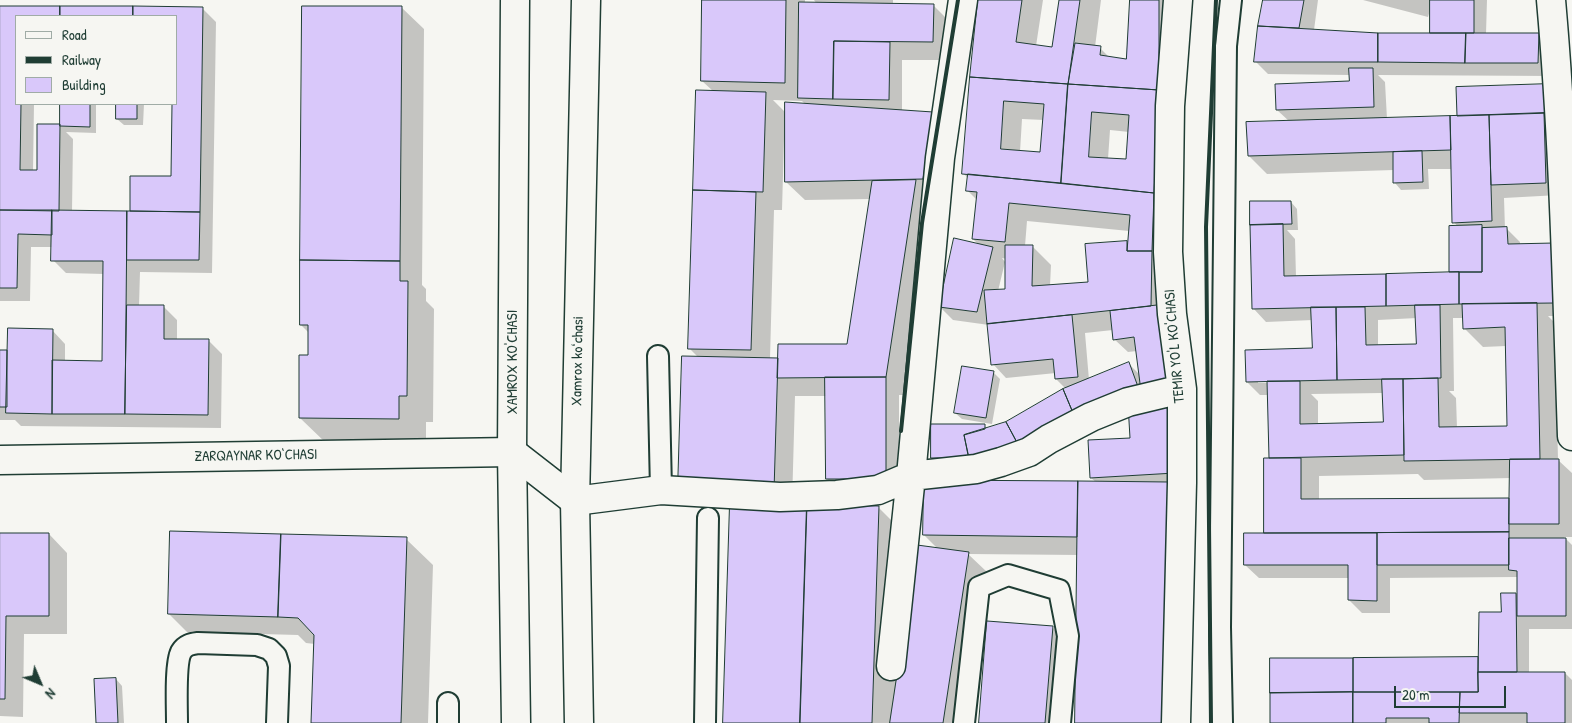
<!DOCTYPE html>
<html>
<head>
<meta charset="utf-8">
<style>
	body { margin:0 }
	#map { position:relative; width:1572px; height:723px; overflow:hidden; background:#f6f6f2; font-family:"Patrick Hand",sans-serif }
	canvas { display:block }
	.legend { position:absolute; left:15px; top:15px; width:162px; height:90px; box-sizing:border-box; background:#f6f6f2; border:1px solid #a0aca6; margin:0; padding:6px 9px; list-style:none; font-size:15px; color:#1f3d34 }
	.legend li { display:flex; align-items:center; gap:10px; height:25px }
	.legend b { width:25px; border:1px solid #a0aca6 }
	.north { position:absolute; left:15px; top:658px; width:50px; height:50px; -webkit-text-stroke:4px #f6f6f2; paint-order:stroke; rotate:135deg; font-size:14px; font-weight:700; line-height:20px; text-align:center; color:#1f3d34 }
	.north::after { content:''; display:block; margin:auto; width:18px; height:22px; background:#1f3d34; clip-path:polygon(50% 0,100% 100%,50% 72%,0 100%) }
	.scale { position:absolute; left:1394px; top:686px; width:112px; height:22px; box-sizing:border-box; border:2px solid #1f3d34; border-top:0; padding-left:6px; font-size:15px; line-height:18px; white-space:nowrap; color:#1f3d34; -webkit-text-stroke:4px #f6f6f2; paint-order:stroke }
</style>
</head>
<body>
<div id="map">
<canvas width="1572" height="723"></canvas>
<ul class="legend">
<li><b style="height:6px;background:#f6f6f2"></b>Road</li>
<li><b style="height:6px;background:#1f3d34"></b>Railway</li>
<li><b style="height:14px;background:#d9c8fa"></b>Building</li>
</ul>
<div class="north">N</div>
<div class="scale">20 m</div>
</div>
<script>
const g = document.querySelector('canvas').getContext('2d');
g.lineJoin = 'round';
function fillPath(path, color) { g.fillStyle = color; g.fill(path, 'evenodd'); }
function stroke(path, color, width, dash) { g.strokeStyle = color; g.lineWidth = width; g.lineCap = dash ? 'butt' : 'round'; g.setLineDash(dash || []); g.stroke(path); }
function drawText(font, color, halo, rows, align = 'center') {
  g.font = font + ' "Patrick Hand",sans-serif'; g.lineWidth = 4; g.setLineDash([]); g.textBaseline = 'middle'; g.strokeStyle = halo; g.fillStyle = color; for (const [text, x, y, turn = 0] of rows) {
    g.save(); g.translate(x, y); g.rotate((+turn || 0) * Math.PI / 180); g.textAlign = isNaN(turn) ? turn : align; if (halo) g.strokeText(text, 0, 0); g.fillText(text, 0, 0); g.restore();
  }
}
fillPath(new Path2D(`
	M704,0H805V4H817L814,0H893V5H933L952,24V60H902V111L933,113L934,198L904,395H899V492H840L827,479V396H795L792,505L879,508L901,530L896,678L938,549L924,535L925,481L1096,482L1091,478L1132,439L1130,417L1089,432L1036,462L939,464L932,457L984,426L988,429L1007,423L1066,389L1056,379V373L1006,378L993,364L989,325L953,320L940,307L980,246L973,239L977,200L967,190L969,179L963,173L980,0H1043L1036,46L1053,48L1060,0H1101L1095,47L1100,48L1110,58L1127,60L1131,0H1177V110L1188,486L1077,723L1079,555L968,554L987,572L964,723H724L731,507H698L679,488L698,357L689,348L697,91H713L702,81ZM773,100L802,101L806,105L786,113ZM1022,119L1044,120L1041,154L1020,152ZM1110,130L1129,132L1127,161L1108,159ZM784,140H786V182L805,200L871,199L848,345L779,360L770,359L774,210H782ZM1027,221L1129,231L1128,243L1086,246L1089,283L1050,286L1051,265L1032,246H1025ZM1002,258L1007,259L1006,290L998,291L1005,262ZM1113,330L1114,339L1128,352L1137,351L1140,375L1129,364L1089,380L1085,333Z
	M1264,0H1318L1314,30L1378,34H1431V7L1428,17L1363,0H1487L1486,34L1538,35L1552,48L1551,76L1378,75L1385,82L1387,119L1458,117L1549,86L1559,195L1504,198L1505,229H1507L1520,242V245L1568,316H1548L1555,323L1558,460L1572,473V537H1564L1572,545V629H1529V673H1565L1572,680V723H1271V659L1480,658L1502,614V594H1518V577L1390,578V613H1362L1349,600V578H1259L1245,565L1265,534V459H1270L1269,395H1260L1247,382L1313,349V320L1266,322L1253,308L1291,202L1297,209L1298,230H1287L1295,239L1296,277L1450,274V227H1458L1454,222L1452,169H1428L1429,189L1401,190L1395,183L1394,170L1267,174L1249,156L1290,122L1277,110L1350,83V75L1268,74L1255,61ZM1417,318V345L1378,346V320ZM1453,318H1464V328L1483,347L1506,346L1508,427L1457,428L1456,398L1449,391H1454ZM1258,381H1268V383H1258ZM1383,393L1384,423L1318,425V401L1311,394ZM1418,474L1424,480L1511,478V502L1509,500H1319V476Z
	M0,7L202,8L216,22L212,273L140,272L139,306L164,307L177,320V340L209,341L222,354L221,428L21,426L15,420H0V351H8L52,330L65,344V361L103,362L104,274L66,273L53,260V247H31L30,301H0ZM16,16H176V104H173L172,177H131V212H72L73,139L66,132L96,133V104H61V126L39,125L38,172H33L34,104H16Z
	M401,7L424,29L422,285L426,289V301L434,309L433,422H426V445L327,444L300,418L309,356V333L301,325Z
	M117,104H144L143,125H124L117,119Z
	M993,372L1000,379L992,424L962,419L955,413Z
	M0,534H49L67,553V634H24L23,717L0,716Z
	M406,539L433,565L428,723H312L315,644L306,643L298,635L187,632L169,614Z
	M1052,627L1071,646L1065,723H980Z
	M116,679L122,686L124,723H97Z`), '#0003');
const building = new Path2D(`
	M702,0H786L785,83L701,81Z
	M978,0H1022L1016,42L1052,47L1059,0H1080L1068,84L970,77Z
	M1130,0H1159V90L1068,84L1075,43L1101,46L1100,55L1126,59Z
	M1263,0H1304L1299,28L1258,26Z
	M1430,0H1474V33H1430Z
	M799,2L934,4L933,42L834,41L833,99L798,98Z
	M0,6H60V16H16V104H21L20,170H37V124H60L59,211L0,210Z
	M60,6H133V16H60Z
	M133,6L203,7L200,212L130,211V176H171L172,104H176V16H133Z
	M302,6H402L400,261L300,260Z
	M1258,26L1378,33V62H1254Z
	M1378,33H1466L1465,63L1378,62Z
	M1466,33H1539L1538,63H1465Z
	M834,41L890,42L889,100L833,99Z
	M1349,68H1373L1374,107L1276,110L1275,84L1349,81Z
	M970,77L1068,84L1061,183L962,174ZM1004,101L1044,104L1040,152L1001,149Z
	M1068,84L1159,90L1154,193L1061,183ZM1092,112L1129,115L1126,159L1089,157Z
	M1549,84L1550,113L1457,116L1456,87Z
	M696,90L766,92L763,192L693,190Z
	M785,102L933,112L923,179L785,182Z
	M60,104H90V127L60,126Z
	M116,104H137V119H116Z
	M1544,113L1546,183L1491,185L1489,115Z
	M1489,115L1492,221L1452,223L1450,116Z
	M1450,116L1451,150L1248,156L1246,122Z
	M1422,151L1423,182L1393,183V152Z
	M968,174L1154,193L1152,251H1127L1130,215L1009,203L1005,242L972,239L977,192L966,191Z
	M916,180L886,377L777,378L778,344H847L872,181Z
	M693,190L756,192L751,350L688,349Z
	M1250,201H1291L1292,224L1250,225Z
	M0,210H52V235L18,234L17,288H0Z
	M52,210L127,211L125,414H52V360L102,361L103,261H51Z
	M127,211L200,212L199,260H127Z
	M1283,224L1284,276L1386,274V306L1252,309L1250,225Z
	M1482,225V272H1449V226Z
	M1507,227L1508,244L1554,243L1555,303L1459,304V272H1482V228Z
	M954,238L993,247L977,312L939,307Z
	M1127,241V251H1152L1151,306L987,324L984,290L1005,289V245H1033L1032,286L1088,282L1085,244Z
	M300,260L400,261V281H408L407,396H399V419L299,418V355H308V325H300Z
	M1459,272V304L1386,306V274Z
	M1537,303L1540,459L1404,461L1403,379L1438,378L1439,427L1507,426L1505,327L1463,329L1462,304Z
	M127,305H164V339H209L208,415L125,414Z
	M1160,305L1169,388L1141,391L1134,337L1113,340L1110,311Z
	M1415,305H1440L1441,378L1337,380L1336,307H1365L1366,345L1416,344Z
	M1311,307H1336L1337,380L1246,382L1245,350L1312,348Z
	M1072,315L1078,377L1055,379L1053,359L991,365L987,324Z
	M8,328L53,329L52,414L6,413Z
	M0,350H7V407H0Z
	M682,356L778,358L774,491L678,488Z
	M1129,362L1141,395L1076,420L1063,389Z
	M962,366L994,371L986,418L954,413Z
	M825,377H886V479H826Z
	M1382,379H1403L1404,455L1269,458L1267,381H1300V424L1383,422Z
	M1063,389L1076,420L1021,450L1006,422Z
	M1170,394L1175,473L1090,478L1088,440L1130,438L1128,404Z
	M1006,422L1021,450L970,465L964,435Z
	M931,424H985V429L964,435L969,458H931Z
	M1264,458H1301V499L1509,498V532L1264,533Z
	M1510,459H1559V524H1509Z
	M924,480L1078,481L1077,537L923,535Z
	M1078,481L1169,482L1165,723H1075Z
	M730,503L807,504L800,723H723Z
	M807,504L879,506L872,723H800Z
	M170,531L281,534L278,617L168,614Z
	M1509,532V565H1377V533Z
	M0,533H49V616H6L5,699H0Z
	M1244,533H1377V601L1348,600V565H1244Z
	M281,534L407,537L401,723H311L314,635L298,618L278,617Z
	M1509,538H1566V616H1517V571L1509,570Z
	M917,545L969,552L943,723H890Z
	M1501,593H1516L1517,672H1478L1479,612H1501Z
	M987,621L1053,626L1045,723H979Z
	M1478,657V692H1353V658Z
	M1270,658H1353V692L1270,693Z
	M1478,672H1565V723H1527V713H1459L1460,692H1478Z
	M116,678L118,723H96L94,679Z
	M1353,692H1460L1459,723H1429V718H1386V723H1353Z
	M1353,692V723H1270V693Z`);
fillPath(building, '#d9c8fa');
stroke(building, '#1f3d34', 1);
const lane = new Path2D(`
	M658,356L661,490
	M448,703V723
	M177,723C177,707 175,664 181,652C185,645 191,644 198,643L257,645L269,649L276,656L279,666L277,723
	M705,723L708,518
	M964,723L979,587L1008,575L1059,590L1068,636L1060,723
	M1222,723L1220,627L1226,46L1231,0`);
const street = new Path2D(`
	M0,460L512,452L575,501L661,490L780,497L837,495L878,490L911,476L940,158L963,0
	M891,666L911,476L976,469L1001,462L1029,452L1049,439L1091,417L1128,402L1182,389
	M1176,723L1182,483V389L1172,314L1168,252L1170,106L1178,0`);
const secondary = new Path2D(`
	M515,0L512,452L516,723
	M1551,0C1564,145 1567,291 1572,436
	M579,723L575,501L586,0`);
stroke(lane, '#1f3d34', 24);
stroke(street, '#1f3d34', 31);
stroke(secondary, '#1f3d34', 31);
stroke(lane, '#f6f6f2', 20);
stroke(street, '#f6f6f2', 28);
stroke(secondary, '#f6f6f2', 28);
stroke(new Path2D(`
	M901,431L922,223L958,0
	M1211,723L1206,227L1216,0`), '#1f3d34', 4);
drawText('15px', '#1f3d34', '#f6f6f2', [
	["TEMIR YO'L KO'CHASI",1175,346,-95],
	["Xamrox koʻchasi",578,361,-89],
	["XAMROX KO'CHASI",513,362,-90],
	["ZARQAYNAR KO‘CHASI",256,456,-1]
]);
</script>
</body>
</html>
